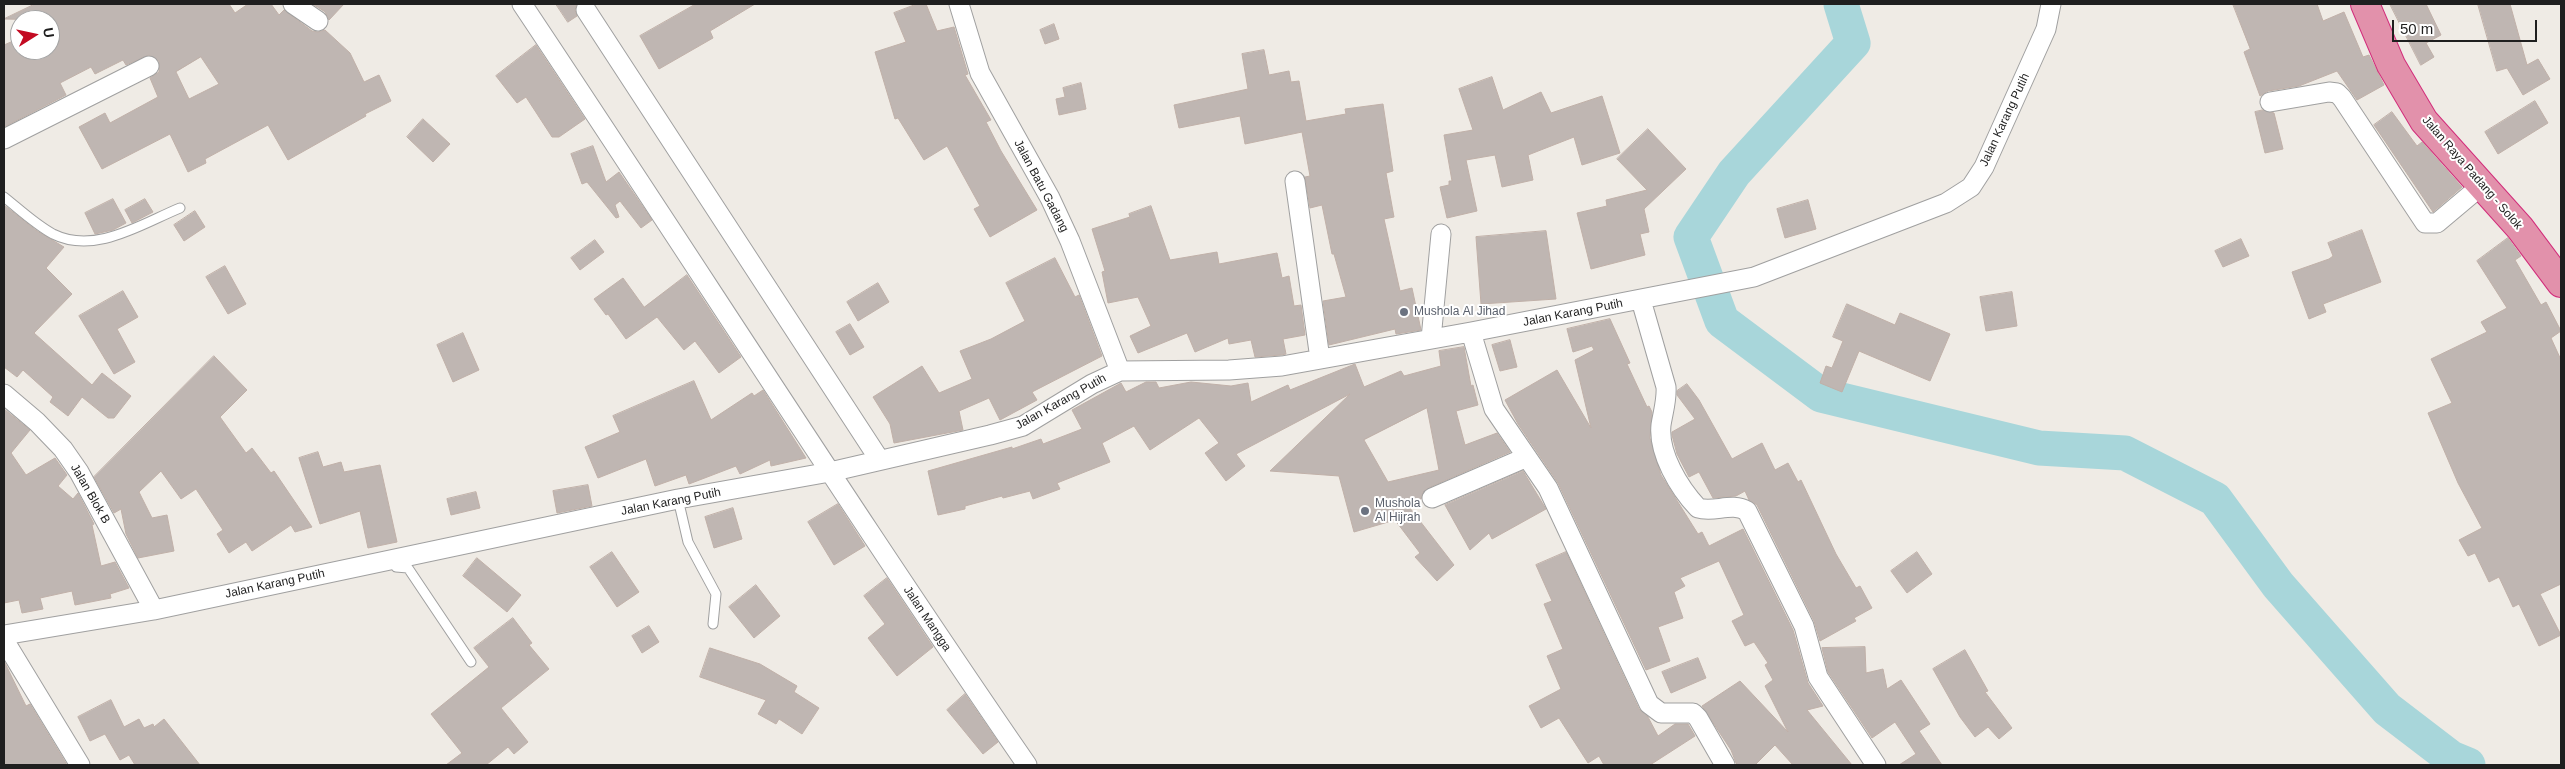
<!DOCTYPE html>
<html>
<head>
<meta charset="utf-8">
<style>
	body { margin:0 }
	#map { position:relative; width:2565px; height:769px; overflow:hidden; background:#efebe5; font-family:Helvetica,sans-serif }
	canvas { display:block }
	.frame { position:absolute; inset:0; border:5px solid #1f1f1f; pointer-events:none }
	.north { position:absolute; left:10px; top:10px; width:50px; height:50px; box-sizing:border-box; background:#fff; border:1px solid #a5a5a5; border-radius:50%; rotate:80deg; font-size:14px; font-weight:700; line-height:20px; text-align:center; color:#1f1f1f }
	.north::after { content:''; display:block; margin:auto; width:18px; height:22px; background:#c30a22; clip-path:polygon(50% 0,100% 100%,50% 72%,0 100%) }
	.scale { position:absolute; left:2392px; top:20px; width:145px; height:22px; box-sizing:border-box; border:2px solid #1f1f1f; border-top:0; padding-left:6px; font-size:15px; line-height:18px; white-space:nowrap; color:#1f1f1f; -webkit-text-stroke:4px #fff; paint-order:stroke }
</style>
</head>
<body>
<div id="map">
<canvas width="2565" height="769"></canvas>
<div class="frame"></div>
<div class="north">U</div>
<div class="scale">50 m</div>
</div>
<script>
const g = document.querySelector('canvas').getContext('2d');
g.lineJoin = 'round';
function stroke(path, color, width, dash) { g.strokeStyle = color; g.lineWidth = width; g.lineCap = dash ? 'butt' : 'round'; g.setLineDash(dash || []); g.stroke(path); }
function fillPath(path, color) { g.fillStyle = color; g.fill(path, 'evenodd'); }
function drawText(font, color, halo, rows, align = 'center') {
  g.font = font + ' Helvetica,sans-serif'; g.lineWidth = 4; g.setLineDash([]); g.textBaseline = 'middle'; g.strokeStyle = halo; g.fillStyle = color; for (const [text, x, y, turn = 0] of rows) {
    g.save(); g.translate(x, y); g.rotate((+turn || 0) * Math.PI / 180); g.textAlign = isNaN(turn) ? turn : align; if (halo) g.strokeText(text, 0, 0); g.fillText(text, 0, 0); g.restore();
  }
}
stroke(new Path2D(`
	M1841,4L1853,43L1734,173L1691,237L1722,321L1821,395L2039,448L2125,453L2215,499L2278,585L2387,709L2451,758L2468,765`), '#a8d6da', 35);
const building = new Path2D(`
	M35,4H229L235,13L248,4H271L279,15L284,10L312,31L318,32L325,30L350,53L364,82L379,75L391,101L365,114L366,116L288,160L268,125L205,159L206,163L188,172L170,134L102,169L79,127L105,113L110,123L158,97L150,78L159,72V61L149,55L126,65L123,60L95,74L91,67L60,83L66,95L4,127V45L20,38V50H50V20L4,19ZM201,57L219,84L189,99L176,72Z
	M313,4H344L329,20L325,12Z
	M556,4H577L575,10L577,16L568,22Z
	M696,4H755L710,31L713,38L659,69L640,36Z
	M917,4H926L937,31L954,27L968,74L965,75L991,120L986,122L1001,151L1037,210L990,237L974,209L980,206L947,146L924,160L898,118L895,119L875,52L906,42L894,13Z
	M2233,4H2317L2323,21L2344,12L2363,57L2369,55L2384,85L2357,100L2337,71L2299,86L2268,91L2260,96L2244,52L2250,49Z
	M2390,4H2426L2441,35L2426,43L2434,57L2421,65Z
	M2478,4H2510L2527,65L2538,59L2550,79L2523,95L2507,68L2497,71Z
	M1054,24L1059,39L1045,44L1040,30Z
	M536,45L585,119L559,137H552L526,97L517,103L496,76Z
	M1264,50L1269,75L1289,71L1291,82L1299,81L1306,121L1346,114L1345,109L1383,104L1393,171L1386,173L1394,217L1384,219L1400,291L1412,288L1421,330L1396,334L1395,329L1329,345L1323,301L1346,297L1334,254H1332L1322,205L1310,208L1305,177L1310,176L1302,132L1245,144L1240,116L1179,128L1174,105L1248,89L1242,54Z
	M1492,77L1503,110L1541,92L1551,113L1602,96L1620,153L1582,165L1574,137L1528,155L1533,180L1502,187L1495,155L1466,160L1477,211L1447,218L1440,187L1449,185V181H1452L1444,135L1473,130L1459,89Z
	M1081,83L1086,109L1059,115L1056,99L1065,97L1063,88Z
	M2535,101L2548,123L2498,154L2485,132Z
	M2263,110L2274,113L2283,149L2265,153L2255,112Z
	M2392,112L2417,146L2422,142L2462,187L2433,212L2374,125Z
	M423,119L450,144L433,162L407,137Z
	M1648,129L1686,169L1644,209L1649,232L1640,234L1645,255L1591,269L1577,213L1607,206L1606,200L1647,190L1617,159Z
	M593,146L606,182L619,172L652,220L641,228L620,201L615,205L619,217L616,218L587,182L582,184L571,154Z
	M113,199L126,223L113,230L95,234L85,213Z
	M145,199L153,212L132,223L125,210Z
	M1808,200L1816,229L1785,238L1777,209Z
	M4,205L37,231L64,247L46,268L72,294L34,333L92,385L102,373L131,396L114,418H108L82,397L68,416L50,402L53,397L23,370L17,377L4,367Z
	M1151,206L1170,260L1217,252L1219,264L1277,253L1282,278L1289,276L1294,306L1301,305L1305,335L1283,339L1286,354L1281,355L1255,357L1251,340L1229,344L1228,338L1195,352L1187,333L1138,353L1130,336L1151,326L1138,297L1108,303L1102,272L1105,271L1092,229L1130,217L1129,214Z
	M195,211L205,227L184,241L174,225Z
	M2362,230L2381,282L2323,304L2326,312L2309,319L2292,272L2329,259L2333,256L2328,243Z
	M1546,231L1556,299L1481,304L1476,237Z
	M2508,238L2521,256L2515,260L2541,305L2546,302L2561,331L2551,338L2561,360V584L2540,594L2561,635L2539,646L2519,604L2513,607L2499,577L2489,582L2475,553L2468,556L2459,540L2482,528L2458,483L2428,413L2452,403L2431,359L2487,332L2481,322L2507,308L2477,261Z
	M2241,239L2249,256L2223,267L2215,251Z
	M595,240L604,252L580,270L571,258Z
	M1055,258L1075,297L1079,295L1102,356L1032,392L1037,400L1000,420L989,398L959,411L963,430L894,443L890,424L873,397L922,366L939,393L972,379L960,351L991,339L1025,321L1006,283Z
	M225,266L246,304L228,314L206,277Z
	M687,275L741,357L719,373L695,341L684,350L657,317L626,339L608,314L606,315L594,299L623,278L644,307Z
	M878,283L889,302L858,321L847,302Z
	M123,291L138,317L117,329L135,362L114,374L79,316Z
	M2012,292L2017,326L1986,331L1980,297Z
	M1847,304L1895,325L1900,313L1950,334L1930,381L1859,351L1842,392L1820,383L1826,366L1832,368L1843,341L1833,337Z
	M1610,319L1630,363L1627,364L1647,407L1649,406L1652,412L1650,438L1661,475L1698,534L1702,532L1709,546L1743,529L1793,630L1808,683L1823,706L1807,710L1852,765H1793L1775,745L1755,765H1738L1736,763L1731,750L1702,706L1740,681L1788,732L1765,686L1773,680L1765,665L1768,663L1754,642L1745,646L1732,621L1744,615L1719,561L1680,578L1685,586L1674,592L1683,618L1658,627L1670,661L1646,670L1558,483L1518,424L1505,400L1557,370L1591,428L1575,360L1594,350L1592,346L1573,352L1567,329Z
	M850,324L864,347L850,355L836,332Z
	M463,333L479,370L453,382L437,345Z
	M1510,340L1517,367L1500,371L1492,345Z
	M1464,347L1471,386L1473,385L1478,405L1456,411L1465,445L1497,433L1510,452L1428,488L1423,492L1421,499L1406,503L1454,565L1437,581L1415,557L1420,553L1395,520L1354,532L1339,476L1270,471L1350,394L1236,454L1245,466L1226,481L1205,453L1219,443L1199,418L1150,450L1134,426L1102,443L1110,462L1057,483L1060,489L1033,499L1030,491L1003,498L1002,496L965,506V509L938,515L928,471L1012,447V449L1041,439L1043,444L1082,429L1072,410L1121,383L1126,392L1146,382H1156L1159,388L1191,382L1231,386L1248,383L1251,402L1288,385L1290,390L1355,364L1364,387L1401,371L1404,376L1441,366L1439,351ZM1427,408L1439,470L1388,482L1364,440Z
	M214,356L247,390L220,417L246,453L252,448L271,473L274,471L312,527L295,532L291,525L252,551L246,542L229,553L217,534L223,530L196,489L181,499L161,471L139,492L152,518L167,515L174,551L138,558L126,534L121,509L114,513L94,477Z
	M694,381L711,420L752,393L754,396L763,390L806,458L771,466L770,460L740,474L736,466L689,484L686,475L655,486L646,459L598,478L585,447L620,432L613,416Z
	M1687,384L1699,400L1732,459L1762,443L1775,470L1788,463L1798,482L1801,480L1836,554L1856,588L1860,586L1872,608L1854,618L1856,621L1820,641L1814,621L1757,505L1749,500L1745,491L1736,496L1713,498L1699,472L1689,477L1677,454L1672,435V432L1695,419L1677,395V391Z
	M4,409L30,430L11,453L26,475L55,458L67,475L58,486L73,499L78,493L94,524L92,525L101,566L115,562L129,588L110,594L111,598L75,605L72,591L40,598L43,609L22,613L19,600L4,603Z
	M318,452L323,467L341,462L344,472L380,465L397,542L368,548L360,511L320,524L299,458Z
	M1523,471L1546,509L1492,539L1489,533L1470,550L1445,505Z
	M588,485L592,506L557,513L553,491Z
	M476,492L480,508L451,515L447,499Z
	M838,504L865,546L834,565L808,522Z
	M733,508L742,539L714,548L705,517Z
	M612,552L639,592L617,607L590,567Z
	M1566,552L1639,709L1648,717L1658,736L1675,724H1688L1695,736L1650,765H1604L1599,756L1588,763L1559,718L1541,728L1529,706L1561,689L1547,656L1563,649L1544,604L1552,601L1536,565Z
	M1917,552L1932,574L1907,593L1891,571Z
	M477,558L521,595L507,612L463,576Z
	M887,578L933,647L897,676L868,638L885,624L864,596Z
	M756,585L780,616L754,638L729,607Z
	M513,618L532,643L529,645L549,669L501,708L528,742L514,754L508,747L486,765H446L462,753L431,714L489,667L474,648Z
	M649,626L659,642L642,653L632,636Z
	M1865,647L1866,673L1883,669L1887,689L1901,680L1930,724L1919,731L1942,765H1899L1916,754L1895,722L1872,738L1828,672L1822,648Z
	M710,648L760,664L797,686L794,692L819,708L802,734L779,719L776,724L758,714L766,700L700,677Z
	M1965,650L1988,691L1985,692L2012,728L1999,739L1988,727L1975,737L1960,717L1933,669Z
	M1698,658L1706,678L1671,693L1662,672Z
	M4,661L26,706L30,704L67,765H4Z
	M965,694L998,742L983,754L947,710Z
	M111,700L124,727L139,719L144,728L153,724L154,727L164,719L200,765H135L129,755L120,760L105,734L90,741L78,717Z`);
fillPath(building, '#bfb6b2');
stroke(building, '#c0b0a8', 1);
const lane = new Path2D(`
	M4,197C19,209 36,225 53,234C95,255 141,224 180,208
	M678,499L688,542L716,594L713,624
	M393,561L396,567L408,568L471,662`);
const street = new Path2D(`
	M293,4L318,21
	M522,4C691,257 854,514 1027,765
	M959,4L980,73L1050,198L1070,241L1120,371
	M586,10L879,459
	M2270,102L2329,92L2337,93L2342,98L2425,223H2437L2481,186
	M4,139L149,66
	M1295,181L1320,359
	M1641,300L1666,387C1667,400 1663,412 1661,425C1658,453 1679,488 1698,508C1714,513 1732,502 1747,511L1804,626L1818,677L1876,765
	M1471,332L1494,409L1548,488L1649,704L1661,713H1693L1698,718L1725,765
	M1431,339L1441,234
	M4,394L37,422L63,449L79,472L154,610
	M1432,498L1527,457
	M4,635L154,610L678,499L830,472L990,435L1023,426L1092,384L1120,371L1229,370L1282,366L1471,332L1754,277L1946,203L1971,187L1984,167L2046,29L2051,4
	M4,640L80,765`);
const highway = new Path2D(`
	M2365,4L2391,65L2424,121L2520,228L2561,283`);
stroke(lane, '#a0a0a0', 11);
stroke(street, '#a0a0a0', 21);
stroke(highway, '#d22d7b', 30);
stroke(lane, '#fff', 9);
stroke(street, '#fff', 19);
stroke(highway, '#e291ab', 28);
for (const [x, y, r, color] of [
	[1404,312,5,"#6b7280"],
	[1365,511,5,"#6b7280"]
]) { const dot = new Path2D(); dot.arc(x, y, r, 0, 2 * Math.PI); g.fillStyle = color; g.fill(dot); stroke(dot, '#fff', 2); }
drawText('12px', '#1f1f1f', '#fff', [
	["Jalan Karang Putih",2005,120,-65],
	["Jalan Raya Padang - Solok",2472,173,49],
	["Jalan Batu Gadang",1041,186,62],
	["Jalan Karang Putih",1573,313,-11],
	["Jalan Karang Putih",1061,402,-29],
	["Jalan Blok B",90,494,60],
	["Jalan Karang Putih",671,502,-11],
	["Jalan Karang Putih",275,584,-12],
	["Jalan Mangga",927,619,56]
]);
drawText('12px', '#5b616d', '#fff', [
	["Mushola Al Jihad",1414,312],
	["Mushola",1375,504],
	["Al Hijrah",1375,518]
], 'left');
</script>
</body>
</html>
